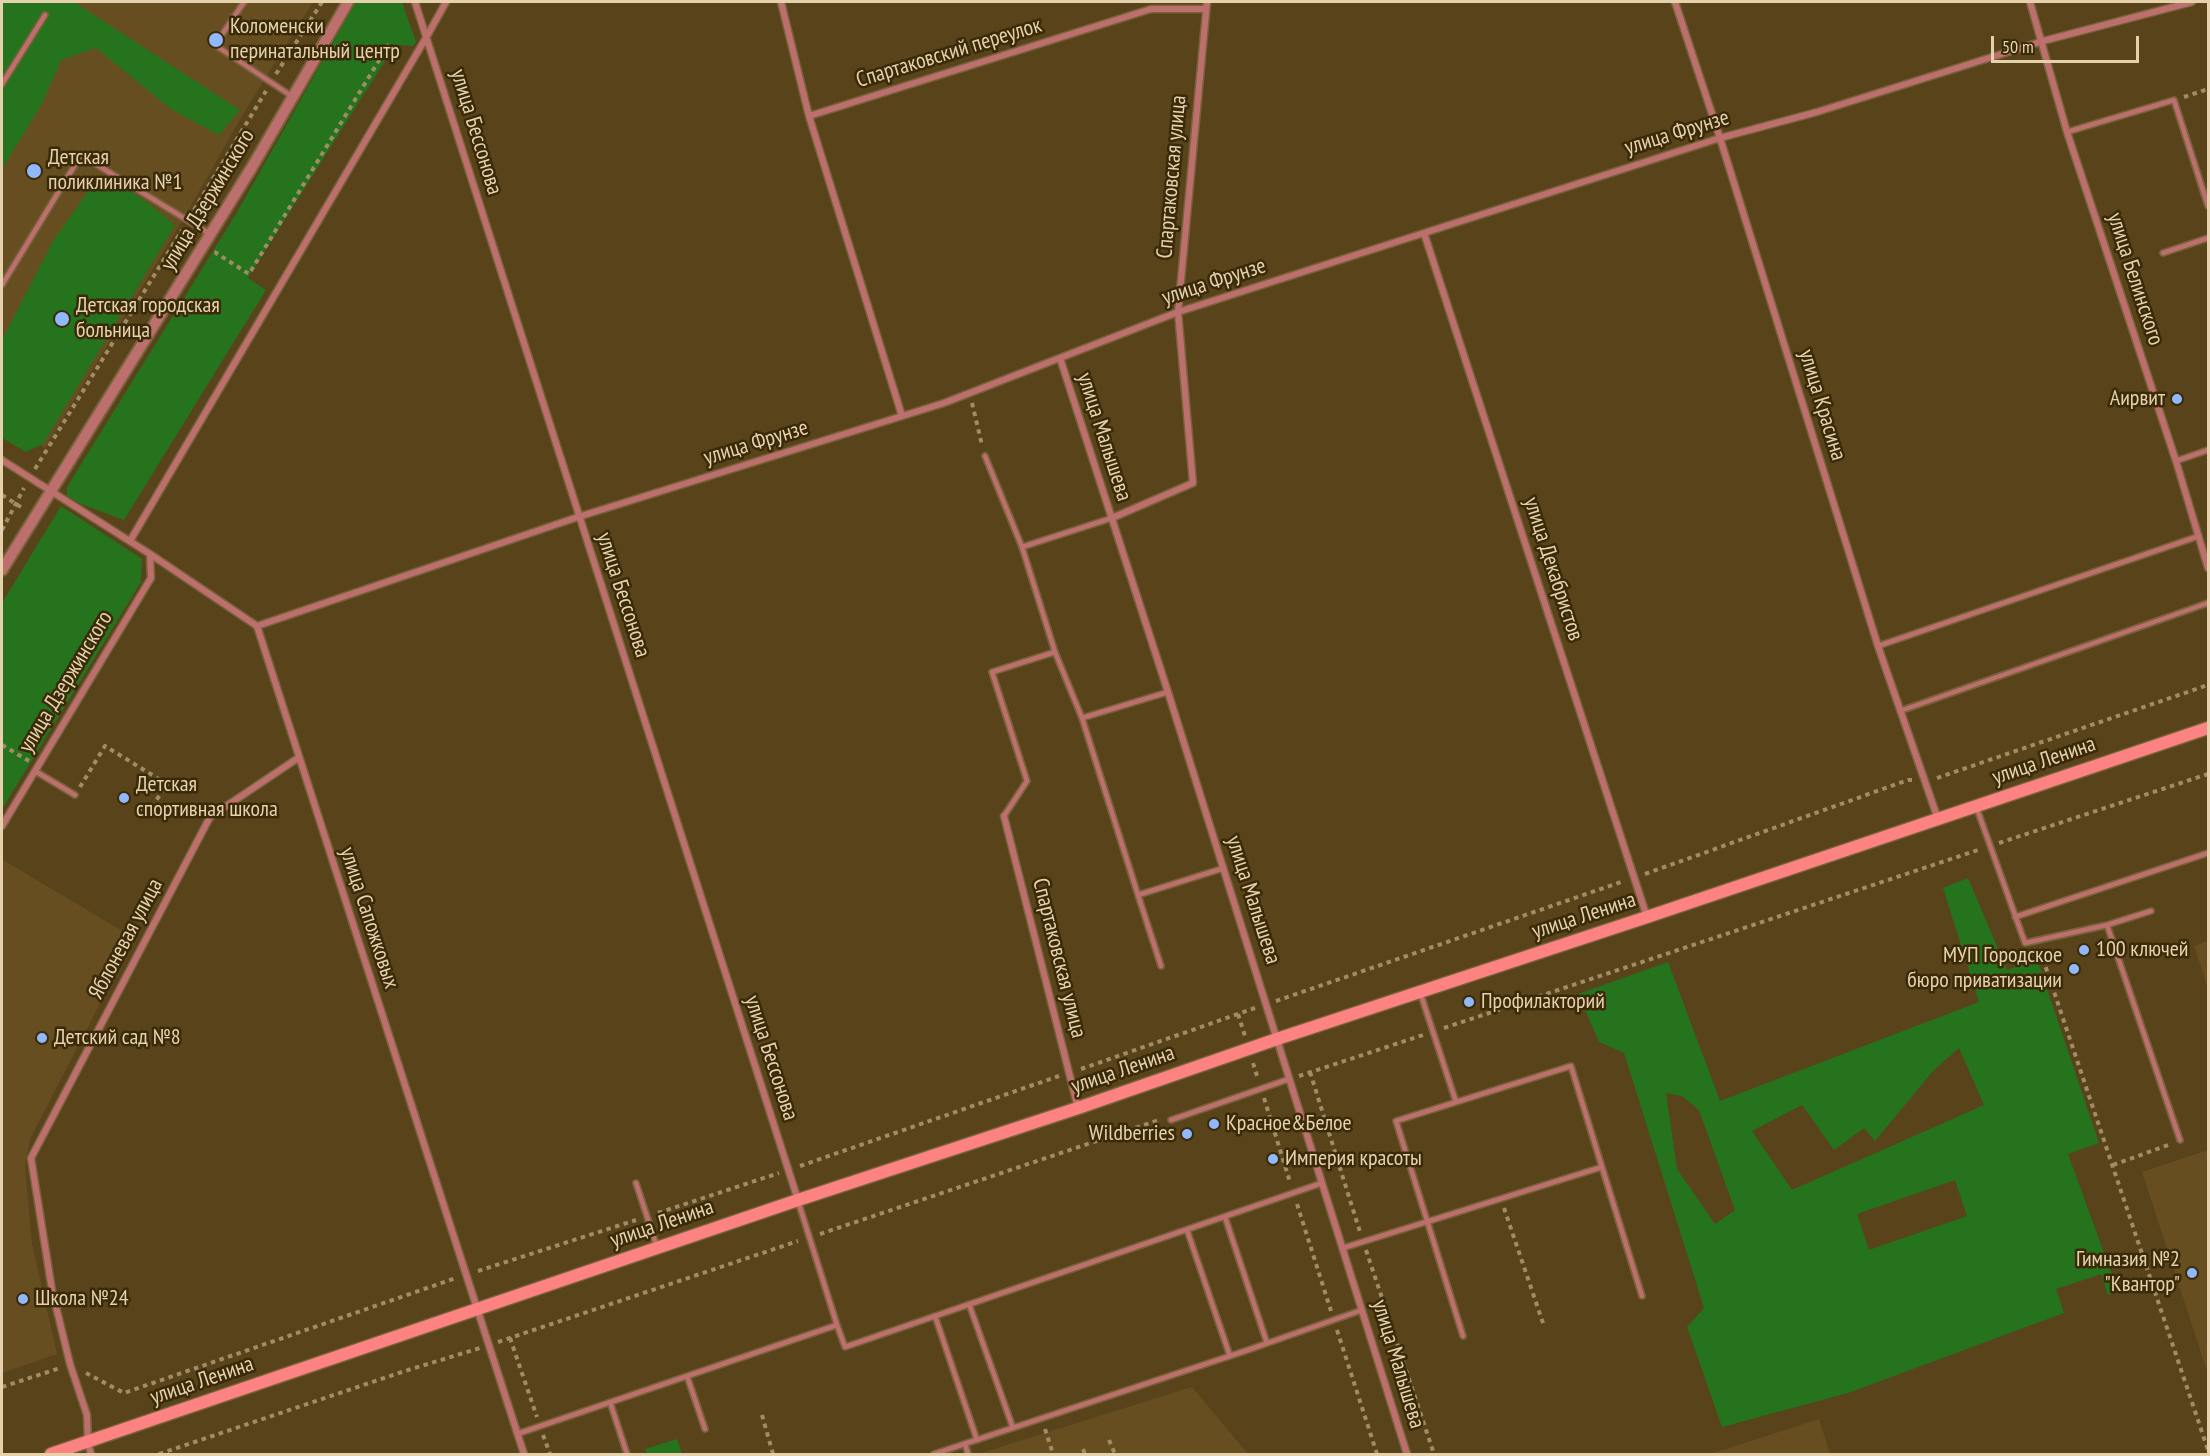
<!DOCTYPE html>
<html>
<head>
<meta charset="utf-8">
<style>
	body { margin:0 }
	#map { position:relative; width:2210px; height:1456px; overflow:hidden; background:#58431a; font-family:"PT Sans Narrow",sans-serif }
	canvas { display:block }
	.frame { position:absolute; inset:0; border:3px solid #e6d1ad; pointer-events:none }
	.scale { position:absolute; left:1991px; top:36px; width:148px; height:27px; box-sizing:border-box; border:3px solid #e6d1ad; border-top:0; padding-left:8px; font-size:18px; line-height:21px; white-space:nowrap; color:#e6d1ad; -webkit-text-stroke:4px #3a2a08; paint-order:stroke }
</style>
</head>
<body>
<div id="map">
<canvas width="2210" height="1456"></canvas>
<div class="frame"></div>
<div class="scale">50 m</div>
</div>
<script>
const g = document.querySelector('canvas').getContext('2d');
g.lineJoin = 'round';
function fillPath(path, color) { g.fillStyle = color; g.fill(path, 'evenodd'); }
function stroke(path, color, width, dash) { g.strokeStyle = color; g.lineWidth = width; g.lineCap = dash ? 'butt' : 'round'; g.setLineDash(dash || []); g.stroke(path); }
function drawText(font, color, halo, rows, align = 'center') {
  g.font = font + ' "PT Sans Narrow",sans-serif'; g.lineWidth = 5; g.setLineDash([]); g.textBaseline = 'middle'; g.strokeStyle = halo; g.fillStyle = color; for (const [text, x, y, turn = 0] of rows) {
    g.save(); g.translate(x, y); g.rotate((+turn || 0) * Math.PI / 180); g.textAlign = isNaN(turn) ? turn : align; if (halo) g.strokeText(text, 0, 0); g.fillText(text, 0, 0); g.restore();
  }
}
fillPath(new Path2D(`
	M2,2H313L246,109L184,218L45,448L2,421Z
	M3,860L134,938L30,1139L25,1166L32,1244L57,1354L2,1373Z
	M2208,941V988L2194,946Z
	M2208,1150V1374L2142,1172Z
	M1192,1387L1248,1454H978Z
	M1819,1419L1830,1454H1709L1726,1449Z`), '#664e21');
fillPath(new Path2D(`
	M2,2H74L240,110L219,135L172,110L96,48L61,60L42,104L2,169Z
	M356,2H402L416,42L413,46L395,45L248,278L266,290L124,520L81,504L67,496V487L236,214Z
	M115,181L148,203L175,225L43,444L26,452L2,438V340L53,241L89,190Z
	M61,506L142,559L141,582L2,809V603Z
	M1968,878L2007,970L2037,959L2099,1143L2068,1154L2118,1291L2108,1295L2101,1274L2056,1289L2064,1313L1848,1393L1722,1427L1687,1327L1704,1308L1624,1053L1599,1042L1578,994L1668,962L1720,1101L1979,1002L1943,888ZM1959,1048L1984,1105L1792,1190L1752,1131L1802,1105L1834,1150L1864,1128L1875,1141L1933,1071ZM1666,1093L1682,1096L1699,1110L1735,1210L1715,1224L1677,1169ZM1955,1180L1967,1216L1869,1250L1857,1214Z
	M677,1439L682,1454H647L645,1449Z`), '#26731e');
const service = new Path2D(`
	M244,2L215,45L293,97
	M2,84L45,15
	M2067,132L2174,100L2208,206
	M2163,253L2208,238
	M2,285L81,155L210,234
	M985,456L1022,547
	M2176,461L2208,450
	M1878,646L2199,536
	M1055,652L1082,718L1138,895
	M1900,711L2208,603
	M1082,718L1168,692
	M35,771L75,795
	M1977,809L2025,943L2107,925L2151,911
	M1004,816L1027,781L992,672L1055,652L1022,547L1112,518
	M2015,917L2208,853
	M2107,925L2180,1140
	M1161,966L1138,895L1224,868
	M1420,992L1456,1102
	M1171,1120L1289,1079
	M636,1183L657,1247
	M798,1201L837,1325
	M1225,1217L1267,1343
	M1187,1230L1230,1356
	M1343,1248L1602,1167L1642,1296
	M969,1304L1013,1428
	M935,1316L977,1440
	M1463,1336L1396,1121L1571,1066L1602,1167
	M687,1376L705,1429
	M610,1402L627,1454
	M517,1434L837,1325L845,1347L1322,1183
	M965,1444L968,1454
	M934,1454L1245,1351L1362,1310`);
const minor = new Path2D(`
	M415,2L798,1200
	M781,2L809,116L902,416
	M1675,2L1720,138L1878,646L1938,819
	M2030,2L2067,132L2176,461L2208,568
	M809,116L1151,9H1206
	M1424,233L1647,917
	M1060,358L1168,692L1407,1454
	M2,460L150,554L257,626L524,1454
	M1112,518L1193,483L1178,312L1207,2
	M130,541L427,36L446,2
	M257,626L578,517L944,403L1178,312L1424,233L1720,138L1817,112L2043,41L2192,2
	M1004,816L1078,1108
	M2,826L151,578L150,554
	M91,1454L88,1443L87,1415L70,1364L52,1290L31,1158L210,817L298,758`);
const tertiary = new Path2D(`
	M2,570L252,167L348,2`);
const secondary = new Path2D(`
	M51,1454L798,1200L1078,1108L1277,1039L1647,917L2208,728`);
stroke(service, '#77623a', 8);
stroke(minor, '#77623a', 9);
stroke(tertiary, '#77623a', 14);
stroke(secondary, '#77623a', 15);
stroke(new Path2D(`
	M276,74L322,2
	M2184,97L2208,89
	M194,210L266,91
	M217,251L216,253L249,274L389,44
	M972,403L982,445
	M35,469L182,230
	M2,495L24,509
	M2,530L24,488
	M2,745L29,761
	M1937,778L2208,685
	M80,787L105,746L167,784L148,813L141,809
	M1999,843L2208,774
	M1645,874L1908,780H1912
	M2040,950L2208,1450
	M1276,1001L1624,881
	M1238,1014L1245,1036
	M1444,1028L1981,849
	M1253,1063L1258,1079
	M1081,1069L1255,1008
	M1310,1072L1360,1232
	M1299,1076L1423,1035
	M1264,1098L1290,1182
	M2113,1165L2171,1144
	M800,1166L1059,1076
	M1297,1204L1331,1311
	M1504,1208L1544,1326
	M658,1213L779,1173
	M820,1234L1159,1120
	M1366,1250L1434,1454
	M478,1271L636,1220
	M1337,1330L1377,1454
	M510,1338L537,1417
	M498,1342L798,1241
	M86,1373L124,1393L456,1278
	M2,1387L60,1368
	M762,1415L773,1454
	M1045,1429L1053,1454
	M543,1435L550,1454
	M1109,1440L1115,1454
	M1083,1449L1085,1454
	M159,1454L405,1371L480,1348`), '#a18c65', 4, [4.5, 4.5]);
stroke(service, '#bd6f6d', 4.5);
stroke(minor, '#bd6f6d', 6);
stroke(tertiary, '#bd6f6d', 10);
stroke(secondary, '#fd8282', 12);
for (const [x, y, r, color] of [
	[216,40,8,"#91b8fd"],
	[34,171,8,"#91b8fd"],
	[62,319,8,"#91b8fd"],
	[2177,399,6,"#91b8fd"],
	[124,798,6,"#91b8fd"],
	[2084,950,6,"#91b8fd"],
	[2074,969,6,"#91b8fd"],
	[1469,1002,6,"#91b8fd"],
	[42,1038,6,"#91b8fd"],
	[1214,1124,6,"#91b8fd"],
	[1187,1134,6,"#91b8fd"],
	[1273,1159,6,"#91b8fd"],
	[2192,1273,6,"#91b8fd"],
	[23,1299,6,"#91b8fd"]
]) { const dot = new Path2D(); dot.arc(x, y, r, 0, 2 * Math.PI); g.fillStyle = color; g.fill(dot); stroke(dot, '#3a2a08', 2); }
drawText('22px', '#e6d1ad', '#3a2a08', [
	["Коломенски",230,27],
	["перинатальный центр",230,52],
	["Детская",48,158],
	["поликлиника №1",48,183],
	["Детская городская",76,306],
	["больница",76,331],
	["Аирвит",2165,399,"right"],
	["Детская",136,785],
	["спортивная школа",136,810],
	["100 ключей",2096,950],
	["МУП Городское",2062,956,"right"],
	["бюро приватизации",2062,981,"right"],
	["Профилакторий",1481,1002],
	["Детский сад №8",54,1038],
	["Красное&Белое",1226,1124],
	["Wildberries",1175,1134,"right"],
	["Империя красоты",1285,1159],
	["Гимназия №2",2180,1260,"right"],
	["\"Квантор\"",2180,1285,"right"],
	["Школа №24",35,1299]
], 'left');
drawText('22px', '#e6d1ad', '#3a2a08', [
	["Спартаковский переулок",949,53,-17],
	["улица Бессонова",476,132,73],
	["улица Фрунзе",1677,133,-17],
	["Спартаковская улица",1172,177,-85],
	["улица Дзержинского",208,200,-59],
	["улица Белинского",2135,279,72],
	["улица Фрунзе",1214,282,-18],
	["улица Красина",1822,405,73],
	["улица Малышева",1104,437,72],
	["улица Фрунзе",756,443,-17],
	["улица Декабристов",1553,569,72],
	["улица Бессонова",623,595,72],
	["улица Дзержинского",66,682,-59],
	["улица Ленина",2044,761,-19],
	["улица Малышева",1253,900,72],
	["улица Ленина",1584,916,-18],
	["улица Сапожковых",369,918,72],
	["Яблоневая улица",126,939,-62],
	["Спартаковская улица",1059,958,76],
	["улица Бессонова",771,1058,72],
	["улица Ленина",1123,1070,-19],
	["улица Ленина",662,1224,-19],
	["улица Малышева",1398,1364,73],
	["улица Ленина",202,1381,-19]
]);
</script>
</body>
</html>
